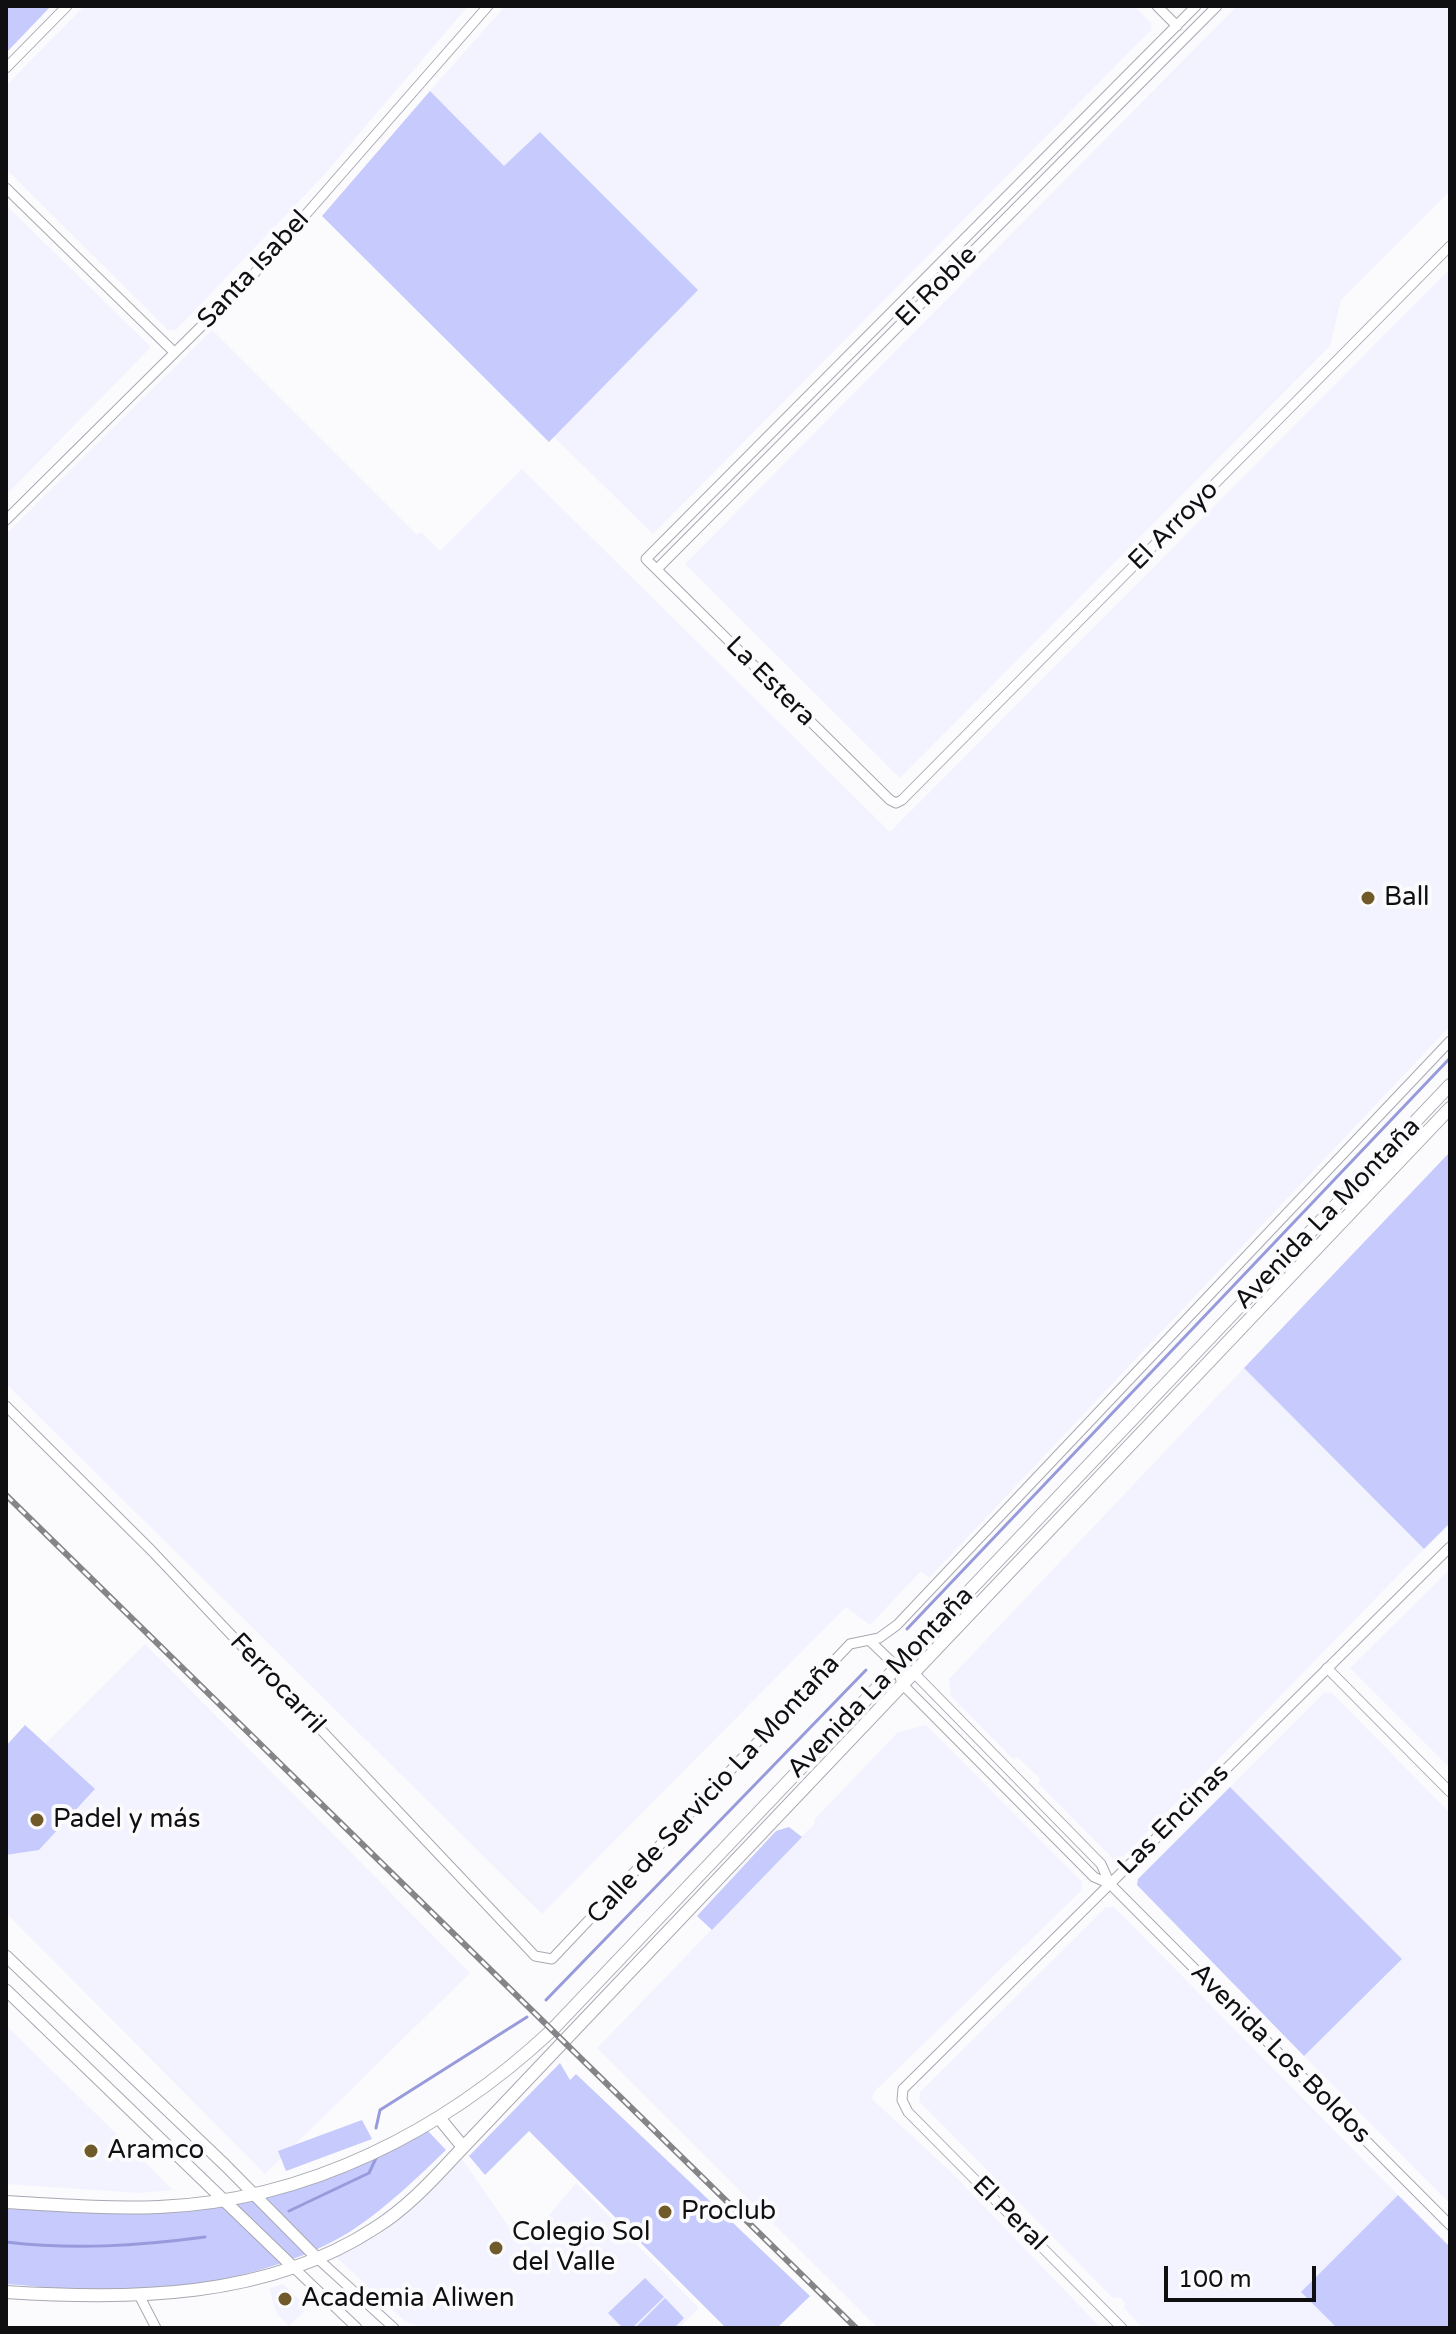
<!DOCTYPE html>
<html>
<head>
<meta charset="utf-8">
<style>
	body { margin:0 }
	#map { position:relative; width:1456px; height:2334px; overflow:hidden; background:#fbfbfd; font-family:"Varela Round",sans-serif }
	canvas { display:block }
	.frame { position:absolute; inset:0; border:8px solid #0f0f12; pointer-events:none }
	.scale { position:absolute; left:1164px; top:2266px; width:152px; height:36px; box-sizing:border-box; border:4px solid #0f0f12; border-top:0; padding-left:10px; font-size:24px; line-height:28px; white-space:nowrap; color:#0f0f12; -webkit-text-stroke:6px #fbfbfd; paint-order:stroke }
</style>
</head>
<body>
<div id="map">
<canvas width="1456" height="2334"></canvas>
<div class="frame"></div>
<div class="scale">100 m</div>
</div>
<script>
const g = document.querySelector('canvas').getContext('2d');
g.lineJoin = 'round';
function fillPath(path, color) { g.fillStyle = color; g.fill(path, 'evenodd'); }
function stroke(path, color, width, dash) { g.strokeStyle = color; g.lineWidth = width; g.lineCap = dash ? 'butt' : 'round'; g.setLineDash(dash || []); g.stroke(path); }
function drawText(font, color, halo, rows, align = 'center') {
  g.font = font + ' "Varela Round",sans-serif'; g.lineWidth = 8; g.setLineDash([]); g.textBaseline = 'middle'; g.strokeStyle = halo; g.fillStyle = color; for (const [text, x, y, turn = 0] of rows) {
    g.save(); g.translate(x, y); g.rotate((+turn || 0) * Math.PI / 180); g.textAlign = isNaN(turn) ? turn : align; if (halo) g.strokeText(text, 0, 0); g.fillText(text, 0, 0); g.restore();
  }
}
fillPath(new Path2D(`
	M84,6H468L323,176L176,330H168L6,169V86Z
	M505,6H1134L1151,23V30L653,534L554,437L697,289L541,132L504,166L430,91Z
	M1237,6H1450V191L1341,300L1330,346L900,778L685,564Z
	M6,205L151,347L6,495Z
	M1450,269V1026L929,1578L921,1571L870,1625L846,1607L542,1914L6,1384V534L212,330L417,535L421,532L440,551L522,469L890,832Z
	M1244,1368L1424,1549L1120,1860L1113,1859L1038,1783L1041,1779L1017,1757L1013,1759L951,1696L949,1679Z
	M1450,1569V1768L1350,1668Z
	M145,1644L470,1973L265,2174L6,1913V1855L39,1850L95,1790L45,1744Z
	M1324,1693H1332L1450,1813V2204L1304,2056L1402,1959L1230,1787Z
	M926,1725L1082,1882L1081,1891L874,2092L872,2099L951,2172L1101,2328H878L597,2048L815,1823L814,1820L898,1732Z
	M1106,1907H1114L1398,2195L1302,2292L1337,2328H1143L1124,2308L1125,2303L1120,2297L1113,2298L919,2101L920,2092Z
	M6,2025L173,2190L140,2193L6,2184Z
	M462,2159L518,2240L530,2238L576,2183L699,2308L679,2328H423L405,2321L335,2256L381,2234Z
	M283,2284L308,2308L289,2326L277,2314L269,2289Z`), '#f2f3fe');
fillPath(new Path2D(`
	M6,6H51L6,53Z
	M430,91L504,166L540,132L698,290L549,442L322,216Z
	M1449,1153L1450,1523L1424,1549L1244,1368Z
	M25,1725L95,1789L39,1850L6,1855V1746Z
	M1230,1787L1402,1959L1304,2056L1137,1885L1138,1879Z
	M789,1827L802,1837L712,1930L697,1916L776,1831Z
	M560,2063L570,2080L576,2074L810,2296L777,2328H726L529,2131L485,2175L469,2156Z
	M362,2120L372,2139L286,2171L278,2151Z
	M427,2130L446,2150C417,2178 388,2206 354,2229C294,2269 187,2292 115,2293C79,2293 42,2286 6,2284V2209C96,2212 192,2212 279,2188C329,2175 379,2149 427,2130Z
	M1398,2195L1450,2247V2328H1337L1301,2292Z
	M645,2278L664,2297L632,2328H623L608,2313Z
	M665,2298L684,2318L674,2328H635Z`), '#c6cafd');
stroke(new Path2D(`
	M907,1629L1450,1058
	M546,2000L866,1670
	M376,2128L380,2110L527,2017
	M289,2211L369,2173L377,2156
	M6,2242C74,2250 137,2246 205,2237`), '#989bdb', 3);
const minor = new Path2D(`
	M1157,6L1177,26
	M1196,6L646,559L890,800L896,803L902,800L1450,246
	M6,68L67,6
	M6,188L174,352
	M6,520L252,276L488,6
	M657,569L1217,6
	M6,1406L151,1550L535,1956L552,1959L850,1644L879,1638L897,1625L1450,1041
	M869,1640L897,1667L913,1672L1101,1864L1110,1884
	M897,1667L902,1684L926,1708L1094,1877L1110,1884L1450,2225
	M1327,1668L1450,1792
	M317,2258L394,2328
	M292,2266L357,2328
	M140,2297L156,2328
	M1122,2328L908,2112L902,2100L903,2089L1450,1547`);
const tertiary = new Path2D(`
	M6,1956L225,2165L317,2258
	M6,1990L292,2266`);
const secondary = new Path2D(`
	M440,2119L463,2147
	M6,2202C57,2205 108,2209 159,2207C307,2201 444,2131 551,2031L1450,1085
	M6,2292C131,2300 266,2299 375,2228C404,2210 429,2184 452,2159L1450,1108`);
stroke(minor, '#a7a8b1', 11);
stroke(tertiary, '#a7a8b1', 13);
stroke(secondary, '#a7a8b1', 14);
stroke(minor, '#fff', 9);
stroke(tertiary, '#fff', 11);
stroke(secondary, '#fff', 12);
const rail = new Path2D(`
	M6,1495L856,2328`);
stroke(rail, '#858588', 6);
stroke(rail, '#fbfbfd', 3, [9]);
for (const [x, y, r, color] of [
	[1368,898,8,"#715a2a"],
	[37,1820,8,"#715a2a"],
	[91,2151,8,"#715a2a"],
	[665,2212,8,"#715a2a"],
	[496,2248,8,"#715a2a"],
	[285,2299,8,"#715a2a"]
]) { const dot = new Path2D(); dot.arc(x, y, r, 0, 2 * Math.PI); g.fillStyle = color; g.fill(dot); stroke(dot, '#fbfbfd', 3); }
drawText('26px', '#0f0f12', '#fbfbfd', [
	["Santa Isabel",254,270,-47],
	["El Roble",937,287,-45],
	["El Arroyo",1174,526,-45],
	["La Estera",770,682,45],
	["Avenida La Montaña",1328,1214,-46],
	["Avenida La Montaña",881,1683,-46],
	["Ferrocarril",277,1684,47],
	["Calle de Servicio La Montaña",714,1790,-47],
	["Las Encinas",1174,1820,-45],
	["Avenida Los Boldos",1280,2054,45],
	["El Peral",1009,2214,45]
]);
drawText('26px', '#0f0f12', '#fbfbfd', [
	["Ball",1384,898],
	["Padel y más",53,1820],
	["Aramco",107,2151],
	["Proclub",681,2212],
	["Colegio Sol",512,2233],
	["del Valle",512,2263],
	["Academia Aliwen",301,2299]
], 'left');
</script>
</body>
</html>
